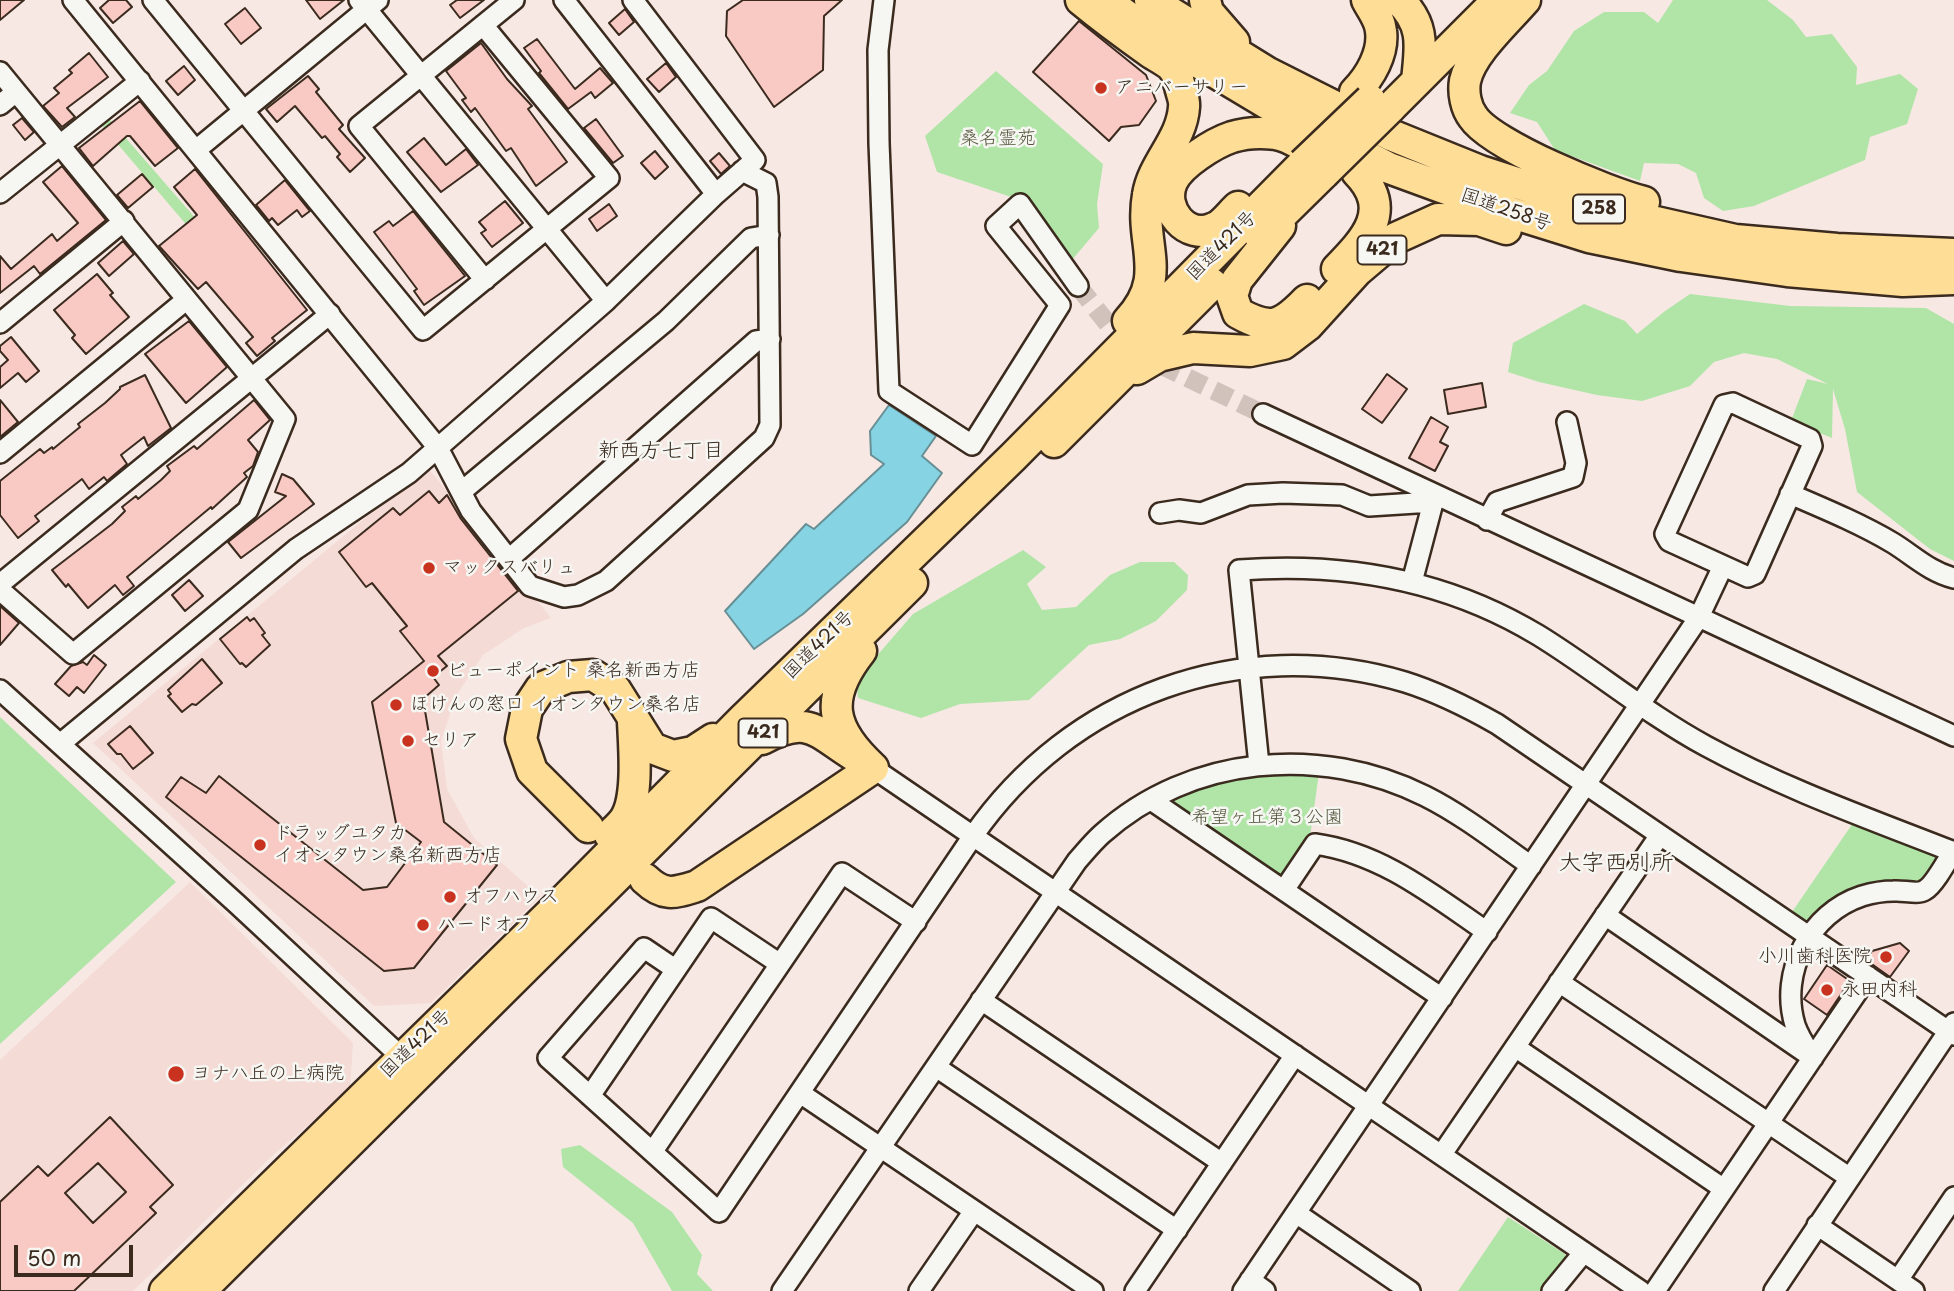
<!DOCTYPE html>
<html>
<head>
<meta charset="utf-8">
<style>
	body { margin:0 }
	#map { position:relative; width:1954px; height:1291px; overflow:hidden; background:#f7e8e4; font-family:"Playpen Sans",sans-serif }
	canvas { display:block }
	.scale { position:absolute; left:14px; top:1245px; width:119px; height:32px; box-sizing:border-box; border:4px solid #3b2a1e; border-top:0; padding-left:9px; font-size:21px; line-height:24px; white-space:nowrap; color:#3b2a1e; -webkit-text-stroke:5px #f6f6f2; paint-order:stroke }
</style>
</head>
<body>
<div id="map">
<canvas width="1954" height="1291"></canvas>
<div class="scale">50 m</div>
</div>
<script>
const g = document.querySelector('canvas').getContext('2d');
g.lineJoin = 'round';
function fillPath(path, color) { g.fillStyle = color; g.fill(path, 'evenodd'); }
function stroke(path, color, width, dash) { g.strokeStyle = color; g.lineWidth = width; g.lineCap = dash ? 'butt' : 'round'; g.setLineDash(dash || []); g.stroke(path); }
function drawText(font, color, halo, rows, align = 'center') {
  g.font = font + ' "Playpen Sans","Klee One",sans-serif'; g.lineWidth = 5; g.setLineDash([]); g.textBaseline = 'middle'; g.strokeStyle = halo; g.fillStyle = color; for (const [text, x, y, turn = 0] of rows) {
    g.save(); g.translate(x, y); g.rotate((+turn || 0) * Math.PI / 180); g.textAlign = isNaN(turn) ? turn : align; if (halo) g.strokeText(text, 0, 0); g.fillText(text, 0, 0); g.restore();
  }
}
fillPath(new Path2D(`
	M427,467L551,618L524,628L483,655L456,696L441,741L447,789L474,838L540,897L431,1003L374,1006L93,743Z
	M190,882L353,1043L350,1089L272,1156L133,1291H0V1060Z`), '#f4dbd6');
fillPath(new Path2D(`
	M1673,0H1767L1793,20L1806,37L1832,34L1857,67L1856,85L1900,74L1918,89L1907,124L1870,137L1865,160L1754,206L1723,211L1704,198L1696,173L1678,164L1644,163L1640,181L1555,150L1537,122L1510,113L1529,85L1547,71L1574,31L1604,12H1644L1658,23Z
	M996,71L1103,164L1097,204L1099,228L1072,260L1029,203L937,172L925,136Z
	M105,114L217,243L207,249L98,121Z
	M1690,294L1790,306L1926,308L1954,324V561L1930,549L1857,492L1845,429L1833,389L1832,438L1791,421L1807,379L1828,384L1777,359L1744,353L1714,362L1690,386L1642,401L1597,395L1539,382L1508,372L1513,343L1584,304L1625,321L1637,334L1665,311Z
	M1023,550L1046,567L1027,584L1042,610L1076,607L1110,575L1140,562H1174L1188,575L1187,590L1156,621L1120,639L1089,645L1029,700L960,704L921,718L858,698L856,680L913,614Z
	M0,717L176,882L0,1044Z
	M1319,773L1310,837L1284,877L1276,879L1173,810L1176,796L1241,775Z
	M1855,820L1933,850L1936,861L1922,882L1815,917L1805,920L1792,912Z
	M580,1145L672,1212L702,1255L697,1274L713,1291H672L633,1223L563,1167L561,1149Z
	M1508,1217L1565,1254L1567,1263L1553,1281L1541,1291H1458Z`), '#b0e5a7');
const water = new Path2D(`
	M889,405L936,436L922,456L942,473L907,522L803,614L754,649L725,611L806,524L814,529L884,464L871,455L870,431Z`);
fillPath(water, '#85d3e3');
stroke(water, '#678f94', 2);
const building = new Path2D(`
	M0,0H24L0,20Z
	M109,0H126L132,7L113,23L100,8Z
	M306,0H344L320,19Z
	M457,0H484L460,18L450,5Z
	M743,0H842L824,16L823,70L774,107L726,36L727,11Z
	M245,8L261,28L241,44L225,24Z
	M625,9L634,22L619,35L609,23Z
	M1079,21L1146,75L1156,101L1139,125L1121,127L1109,141L1033,72Z
	M537,39L575,89L600,68L613,83L595,98L591,92L568,109L539,73L541,71L524,48Z
	M481,43L507,79L532,106L528,109L567,162L536,186L511,148L506,151L475,108L471,112L462,100L466,98L446,71Z
	M89,53L108,77L67,108L75,117L62,127L43,106L59,93L54,88L72,73L69,70Z
	M666,63L676,77L659,92L647,79Z
	M184,66L195,80L178,95L166,81Z
	M308,76L319,89L316,92L343,125L339,129L365,158L350,172L337,157L340,154L325,136L322,138L295,106L277,122L266,109Z
	M140,101L178,148L155,166L130,136H127L93,166L79,148Z
	M22,118L34,132L25,140L13,125Z
	M596,119L623,156L613,163L584,128Z
	M424,138L446,165L466,149L478,165L441,192L407,152Z
	M655,151L668,167L655,179L641,163Z
	M719,153L730,166L721,174L710,161Z
	M62,166L106,220L40,274L34,266L0,293V256L11,269L52,234L57,241L78,223L43,182Z
	M195,169L307,310L272,338L275,341L257,356L246,343L253,337L224,303L206,282L198,289L159,246L197,215L174,187Z
	M142,174L153,187L128,208L117,195Z
	M285,180L310,211L302,217L297,210L278,225L272,218L269,221L256,205Z
	M505,201L523,223L492,247L481,233L486,230L479,222Z
	M609,204L617,216L597,231L589,219Z
	M413,211L465,276L424,305L414,291L417,289L374,232L389,221L393,226Z
	M123,241L134,254L109,276L98,263Z
	M97,274L113,293L110,295L129,317L86,354L72,338L75,335L54,310Z
	M189,321L227,367L186,403L145,354Z
	M11,337L39,371L26,382L18,373L0,388V367L8,360L0,351V346Z
	M1387,374L1407,389L1382,423L1362,409Z
	M145,375L171,428L148,446L144,437L121,455L127,464L107,481L104,477L89,489L82,479L35,516L39,521L18,538L0,515V481L40,449L44,453L52,447L53,449L80,427L78,424L105,403L120,389V387Z
	M1482,383L1486,407L1448,414L1444,390Z
	M0,400L18,422L0,437Z
	M254,400L270,420L248,440L258,452L253,466L244,473L247,477L212,509L211,507L127,577L134,586L123,595L115,585L88,608L68,584L66,587L52,570L112,524L125,511L122,507L136,496L138,499L161,480L170,471L167,466L194,446L197,449Z
	M1431,417L1448,427L1440,442L1448,446L1435,471L1409,458Z
	M282,474L293,479L314,504L241,558L228,542L286,496L275,492Z
	M429,491L439,503L447,495L461,519L518,591L438,656L447,666L433,677L439,685L423,699L444,822L497,865L414,968L384,971L166,797L181,777L206,793L219,776L363,890L387,887L421,842L396,823L372,702L424,661L400,631L407,626L372,583L366,587L339,552L393,508L400,515Z
	M189,580L203,596L185,611L172,595Z
	M0,606L19,623L0,645Z
	M247,617L250,621L254,618L265,633L262,635L270,645L246,667L242,663L240,664L220,639Z
	M94,655L106,665L84,693L77,687L69,696L55,684L71,666L83,662L87,665Z
	M202,659L222,683L196,705L192,704L182,712L168,696L171,694L168,690Z
	M130,726L153,753L133,769L121,754H117L108,744Z
	M1900,943L1909,951L1890,977L1866,960L1872,951Z
	M1827,965L1850,981L1827,1015L1804,999Z
	M110,1117L173,1185L150,1207L156,1213L74,1291H0V1202L38,1166L48,1176ZM98,1163L126,1192L93,1223L65,1193Z`);
fillPath(building, '#f9c9c4');
stroke(building, '#3b2a1e', 2);
stroke(new Path2D(`
	M1078,286L1108,324L1138,350L1165,367L1263,414`), '#d1c2bc', 19, [19, 10]);
const minor = new Path2D(`
	M73,0L438,448L471,511L530,586L564,597L578,595L606,581L764,438L770,425L768,197L766,183L742,171
	M153,0L423,330L609,178L483,25
	M359,0L606,301
	M564,0L716,194
	M884,0L878,50L879,143L889,391L972,445L1060,305L996,226L1020,204L1078,286
	M0,72L285,419L248,510L73,654L0,590
	M0,105L16,92
	M196,150L378,0
	M0,193L140,81
	M485,280L359,126L514,0
	M0,323L124,221
	M1733,403L1810,439L1812,446L1755,574L1748,577L1669,541L1665,534L1724,405Z
	M1263,414L1954,736
	M0,453L186,300
	M461,492L666,321L751,238L769,235
	M1790,494C1825,509 1861,524 1893,543C1914,556 1930,572 1954,578
	M1160,513L1179,510L1201,513L1248,495L1283,493L1342,495L1369,506L1432,502
	M1487,520L1497,502L1573,477L1576,463L1567,422
	M509,559L756,341L770,339
	M1412,582L1435,495
	M0,584L330,314
	M0,690L237,904L411,1066
	M60,744L296,549L409,473L606,301L716,194L755,160L633,0
	M1259,765L1239,570C1344,562 1447,580 1538,635C1595,670 1647,714 1706,746C1785,789 1870,819 1954,852
	M873,768L1641,1291
	M1151,800L1442,998
	M1284,890L1315,844C1381,853 1433,895 1487,932
	M1605,915L1806,1053
	M675,969L644,948L548,1058L719,1212L973,836C1070,696 1240,633 1405,682C1437,692 1467,707 1497,724L1954,1035
	M1559,982L1850,1178
	M981,1000L1222,1163
	M1515,1047L1724,1189
	M1813,1058C1806,1047 1799,1037 1795,1025C1779,972 1810,913 1862,896C1872,893 1883,891 1894,891C1903,890 1918,895 1925,890C1934,885 1947,861 1953,851
	M936,1067L1177,1230
	M800,1093L1093,1291
	M590,1096L711,918L780,964
	M653,1151L842,873L916,922
	M1442,1154L1660,835
	M1296,1213L1410,1291
	M1817,1225L1914,1291
	M1250,1280L1265,1291
	M1898,1280L1954,1197
	M782,1291L1077,861C1085,852 1093,842 1102,834C1190,755 1321,744 1425,796C1463,815 1497,842 1531,866
	M919,1291L974,1211
	M1135,1291L1295,1055
	M1243,1291L1699,617L1723,566
	M1552,1291L1584,1252
	M1655,1291L1868,976
	M1774,1291L1954,1023`);
const highway = new Path2D(`
	M1081,0C1103,18 1126,35 1150,52C1157,57 1171,63 1175,71C1178,74 1178,82 1180,86C1181,92 1185,100 1184,107C1182,140 1153,163 1148,195C1139,245 1170,276 1128,321
	M1105,0L1151,34L1288,116L1389,168L1512,213L1589,237L1681,256L1787,271L1903,281L1954,279
	M1150,0L1268,73L1391,135L1480,171L1594,208L1735,240L1837,249L1954,254
	M1205,0L1208,12L1234,42
	M1399,0C1426,26 1420,48 1417,81
	M1525,0C1506,22 1471,53 1465,81C1463,93 1466,108 1473,117C1492,146 1609,193 1644,202
	M1355,92C1370,77 1384,53 1381,31C1380,19 1372,10 1367,0
	M1390,108L1498,0
	M1238,207C1231,213 1223,225 1214,228C1187,241 1160,209 1172,182C1180,164 1214,143 1232,137C1245,133 1261,132 1275,134C1288,135 1302,146 1314,151
	M1280,226L1237,280L1232,296L1238,313C1271,331 1281,327 1307,300
	M1260,236L1324,173
	M1337,269C1366,239 1394,210 1357,172
	M1137,369L1159,356L1193,348L1250,351L1283,344L1308,325L1357,271L1396,238L1438,219L1479,220L1506,229
	M1054,442L1212,284
	M861,651C824,698 830,728 873,768
	M762,739C809,714 815,731 855,756
	M588,827L532,771L521,739L527,709L541,688L568,677L593,675L615,689L652,748L673,756L693,752L713,739
	M610,835C615,830 621,825 625,819C639,797 634,747 633,721
	M645,879C664,897 674,893 697,886L873,768
	M165,1291L556,908L742,720L1013,457L1303,164
	M200,1291L912,583`);
stroke(minor, '#3b2a1e', 24);
stroke(highway, '#3b2a1e', 35);
stroke(minor, '#f6f6f2', 19);
stroke(highway, '#fedd96', 30);
const highwayBridge = new Path2D(`
	M1303,164L1370,100
	M1324,173L1390,108`);
stroke(highwayBridge, '#3b2a1e', 35, []);
stroke(highwayBridge, '#fedd96', 30);
for (const [x, y, r, color] of [
	[1101,88,7,"#c8321e"],
	[429,568,7,"#c8321e"],
	[433,671,7,"#c8321e"],
	[396,705,7,"#c8321e"],
	[408,741,7,"#c8321e"],
	[260,845,7,"#c8321e"],
	[450,897,7,"#c8321e"],
	[423,925,7,"#c8321e"],
	[1886,957,7,"#c8321e"],
	[1827,990,7,"#c8321e"],
	[176,1074,9,"#c8321e"]
]) { const dot = new Path2D(); dot.arc(x, y, r, 0, 2 * Math.PI); g.fillStyle = color; g.fill(dot); stroke(dot, '#f6f6f2', 2.5); }
for (const [x, y, w] of [
	[1599,209,52],
	[1382,250,49],
	[763,733,49]
]) { const box = new Path2D(); box.roundRect(x - w / 2, y - 14.5, w, 29, 5); g.fillStyle = '#f6f6f2'; g.fill(box); stroke(box, '#3b2a1e', 2); }
drawText('bold 18px', '#3b2a1e', null, [
	["258",1599,209],
	["421",1382,250],
	["421",763,733]
]);
drawText('19px', '#3b2a1e', '#f6f6f2', [
	["アニバーサリー",1115,88],
	["マックスバリュ",443,568],
	["ビューポイント 桑名新西方店",447,671],
	["ほけんの窓口 イオンタウン桑名店",410,705],
	["セリア",422,741],
	["ドラッグユタカ",274,834],
	["イオンタウン桑名新西方店",274,856],
	["オフハウス",464,897],
	["ハードオフ",437,925],
	["小川歯科医院",1872,957,"right"],
	["永田内科",1841,990],
	["ヨナハ丘の上病院",192,1074]
], 'left');
drawText('19px', '#585940', '#f6f6f2', [
	["桑名霊苑",998,139],
	["希望ヶ丘第３公園",1267,818]
]);
drawText('19px', '#3b2a1e', '#f6f6f2', [
	["国道258号",1506,210,19],
	["国道421号",1222,246,-45],
	["国道421号",819,645,-44],
	["国道421号",416,1044,-44]
]);
drawText('21px', '#3b2a1e', '#f6f6f2', [
	["新西方七丁目",661,451]
]);
drawText('23px', '#3b2a1e', '#f6f6f2', [
	["大字西別所",1616,864]
]);
</script>
</body>
</html>
